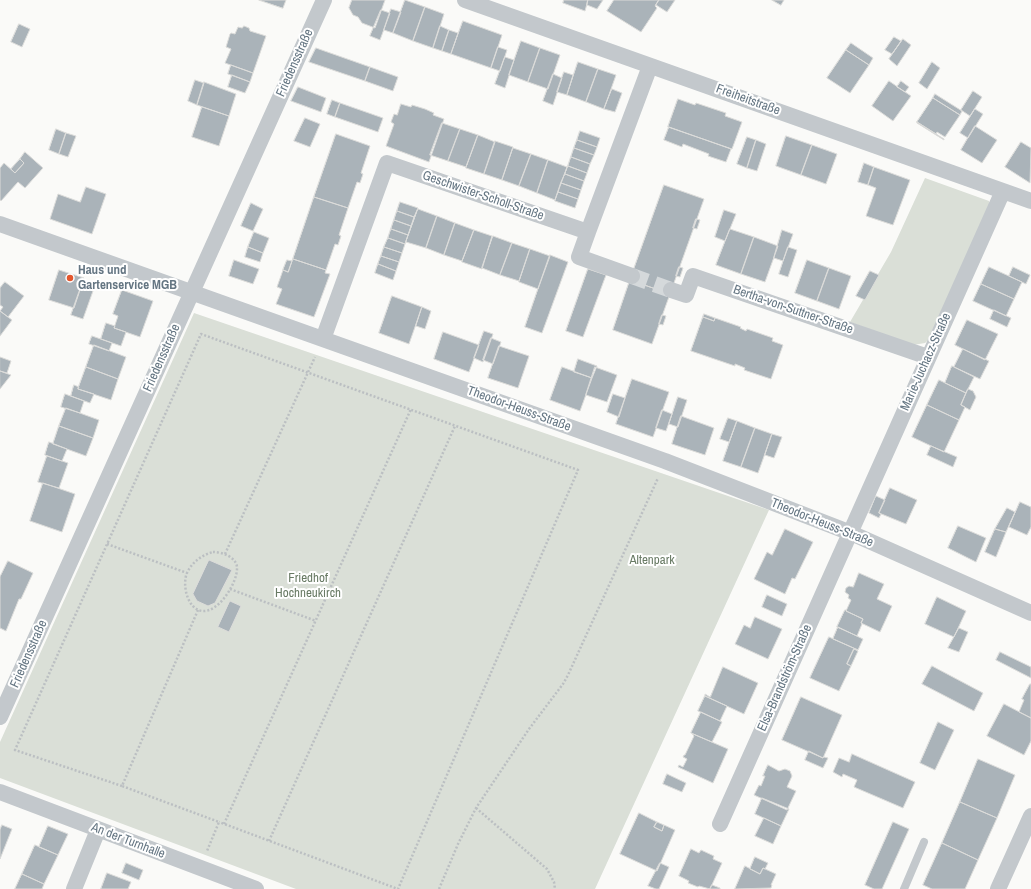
<!DOCTYPE html>
<html>
<head>
<meta charset="utf-8">
<style>
	body { margin:0 }
	canvas { display:block; background:#fafaf8 }
</style>
</head>
<body>
<canvas width="1031" height="889"></canvas>
<script>
const g = document.querySelector('canvas').getContext('2d');
g.lineJoin = 'round';
function fillPath(path, color) { g.fillStyle = color; g.fill(path, 'evenodd'); }
function stroke(path, color, width, dash) { g.strokeStyle = color; g.lineWidth = width; g.lineCap = dash ? 'butt' : 'round'; g.setLineDash(dash || []); g.stroke(path); }
function drawText(font, color, halo, rows, align = 'center') {
  g.font = font + ' "Archivo Narrow",sans-serif'; g.lineWidth = 4; g.setLineDash([]); g.textBaseline = 'middle'; g.strokeStyle = halo; g.fillStyle = color; for (const [text, x, y, turn = 0] of rows) {
    g.save(); g.translate(x, y); g.rotate((+turn || 0) * Math.PI / 180); g.textAlign = isNaN(turn) ? turn : align; if (halo) g.strokeText(text, 0, 0); g.fillText(text, 0, 0); g.restore();
  }
}
fillPath(new Path2D(`
	M925,178L989,201V213L933,336L925,343L913,345L850,322L891,252Z
	M194,313L769,510L595,889H296L0,778V742Z`), '#dadfd7');
const building = new Path2D(`
	M259,0H286L283,8Z
	M352,0H385L375,28L362,23L358,17L353,15L349,8Z
	M405,0L425,7L413,41L393,33Z
	M564,0H588L585,11L563,3Z
	M588,0H603L597,9L587,5Z
	M614,0H659L655,6L657,8L641,32L607,11Z
	M659,0H675L667,12L656,5Z
	M772,0H784L781,5Z
	M425,7L444,14L433,48L413,41Z
	M391,9L401,12L393,33L384,30Z
	M381,10L390,13L380,40L370,36Z
	M463,21L502,35L491,68L451,54Z
	M19,24L30,29L22,47L11,42Z
	M244,26L249,28L250,31L266,36L253,73L225,63L231,49L226,47L230,34L231,33L235,34L238,27L242,28Z
	M440,26L449,30L442,51L433,48Z
	M449,30L458,33L451,54L442,51Z
	M894,37L901,41L892,54L885,50Z
	M903,39L911,45L897,66L889,59Z
	M521,41L540,48L528,82L509,75Z
	M851,43L873,58L869,65L846,50Z
	M498,47L507,50L500,71L491,68Z
	M316,48L370,67L365,81L309,62Z
	M540,48L560,55L548,89L528,82Z
	M846,50L869,65L850,93L827,78Z
	M505,57L514,60L505,88L495,84Z
	M578,62L598,69L586,102L567,95Z
	M932,62L940,68L927,89L919,83Z
	M231,65L253,73L250,82L228,74Z
	M370,67L398,77L393,91L365,81Z
	M598,69L616,75L604,109L586,102Z
	M564,72L573,75L567,95L557,92Z
	M553,74L562,78L553,105L543,101Z
	M232,75L250,82L245,93L228,87Z
	M195,80L204,83L197,105L188,101Z
	M889,81L911,96L893,121L872,106Z
	M901,81L909,87L905,92L897,87Z
	M204,82L236,94L229,116L197,105Z
	M298,87L326,98L321,112L291,101Z
	M612,89L622,93L615,112L604,109Z
	M973,91L982,97L970,116L961,110Z
	M935,94L962,111L960,115L933,98Z
	M933,98L960,115L945,137L937,132L936,134L917,122Z
	M678,99L695,105L696,103L726,113L725,116L742,122L732,149L668,127Z
	M332,100L340,103L335,117L327,114Z
	M340,103L383,118L378,132L335,117Z
	M401,104L411,107L412,105L425,109L434,113L433,115L444,119L429,162L386,146L394,124L391,122L394,114L397,115Z
	M202,107L229,116L219,146L192,137Z
	M975,109L983,114L968,138L960,133Z
	M305,118L320,124L310,147L294,141Z
	M917,122L944,139V140L917,123Z
	M442,123L460,129L448,161L430,155Z
	M975,126L997,140L982,163L961,150Z
	M669,127L731,149L726,162L708,156L709,154L683,144L682,147L664,140Z
	M56,129L66,133L59,154L49,150Z
	M460,129L478,135L466,167L448,161Z
	M580,131L600,138L597,147L577,140Z
	M66,133L76,136L68,157L59,154Z
	M336,134L370,146L361,173L363,174L360,183L357,182L348,208L314,197Z
	M478,135L495,142L484,174L466,168Z
	M786,136L812,145L801,175L776,166Z
	M747,137L756,140L747,168L737,164Z
	M577,140L597,147L594,155L574,148Z
	M756,140L766,144L757,171L747,168Z
	M495,141L513,147L502,180L484,174Z
	M1021,142L1031,148L1030,183L1005,167Z
	M812,145L837,154L826,184L801,175Z
	M513,148L531,154L519,186L502,180Z
	M574,148L594,155L590,164L571,157Z
	M25,152L43,168L25,188L18,182L1,201L0,200V168L4,163L15,173L24,163L20,159Z
	M531,154L548,160L537,193L519,186Z
	M571,157L590,164L587,173L568,166Z
	M20,159L24,163L15,173L11,169Z
	M548,160L567,167L555,200L537,193Z
	M864,163L874,167L868,185L858,182Z
	M568,166L587,173L584,181L565,174Z
	M874,167L910,180L893,225L866,216L876,188L868,185Z
	M565,174L584,181L581,190L561,183Z
	M561,183L581,190L578,199L558,192Z
	M664,185L704,199L670,294L630,280Z
	M86,187L106,194L92,234L50,219L58,194L80,202Z
	M558,192L578,199L575,208L555,201Z
	M314,197L348,208L339,235L341,236L338,245L335,244L326,270L293,259Z
	M400,202L418,208L414,217L397,211Z
	M251,203L263,209L253,231L241,226Z
	M418,209L437,216L426,248L406,242Z
	M724,210L736,214L725,241L715,237Z
	M397,211L414,217L411,226L394,220Z
	M437,216L455,223L444,255L426,248Z
	M696,219L700,220L697,229L693,228Z
	M394,220L411,226L408,235L391,229Z
	M455,223L474,230L462,261L444,255Z
	M391,229L408,235L405,244L388,238Z
	M730,229L754,237L741,274L716,265Z
	M474,230L492,236L482,269L462,262Z
	M782,230L793,234L783,261L774,258Z
	M254,232L269,238L263,253L248,247Z
	M493,236L512,243L500,275L482,268Z
	M754,237L778,246L765,282L741,274Z
	M388,238L405,244L402,253L384,247Z
	M512,243L530,249L519,281L500,275Z
	M248,247L263,253L260,262L245,257Z
	M384,247L402,253L399,262L381,256Z
	M788,247L797,250L788,277L779,274Z
	M530,249L550,256L538,289L519,282Z
	M550,255L568,262L542,333L525,327Z
	M381,256L399,262L396,271L378,264Z
	M293,259L326,270L325,273L330,274L314,317L276,304L282,289L277,287L283,270L288,272Z
	M234,260L259,269L253,284L229,276Z
	M287,260L292,261L288,272L283,270Z
	M807,260L829,268L817,301L795,293Z
	M378,264L396,271L393,280L375,273Z
	M679,267L683,268L680,277L676,276Z
	M989,267L1022,282L1014,299L981,284Z
	M1013,267L1030,275L1026,284L1009,276Z
	M829,268L851,276L839,309L817,301Z
	M588,269L606,275L583,337L566,331Z
	M59,270L84,278L74,308L49,300Z
	M870,271L879,275L865,300L856,296Z
	M630,280L670,294L652,344L613,330Z
	M5,282L24,296L8,317L0,311L3,307L0,305V288Z
	M981,284L1014,299L1006,316L973,301Z
	M81,287L93,291L83,319L71,315Z
	M122,290L153,301L140,337L114,328L118,316L113,314Z
	M392,296L422,307L409,344L379,333Z
	M422,307L431,311L425,329L416,326Z
	M994,310L1011,318L1007,327L990,319Z
	M0,311L12,320L0,336Z
	M704,314L715,318L714,321L703,317Z
	M662,315L666,316L663,325L659,324Z
	M703,317L714,321L715,318L741,327L740,328L746,331L747,329L773,338L772,341L783,345L771,379L744,370L745,368L735,364V366L691,351Z
	M967,320L998,334L985,360L955,345Z
	M106,323L115,326L114,328L126,332L121,346L101,339Z
	M484,331L493,334L483,362L474,358Z
	M443,332L479,345L469,372L434,359Z
	M92,336L112,343L109,351L89,344Z
	M491,338L501,342L493,364L483,360Z
	M94,345L126,357L118,379L86,367Z
	M499,346L529,356L518,388L488,378Z
	M963,349L989,361L980,379L954,367Z
	M0,357L11,361L7,373L0,371Z
	M578,359L597,366L592,378L574,372Z
	M952,366L974,377L966,393L945,383Z
	M86,367L118,379L111,400L78,389Z
	M562,367L592,378L580,411L550,400Z
	M595,367L617,375L607,402L586,395Z
	M0,371L11,375L0,389Z
	M632,379L669,392L653,437L616,424Z
	M939,380L966,393L961,405L965,407L959,420L927,405Z
	M74,385L79,387L78,389L94,394L90,403L71,396Z
	M968,389L973,391L976,397L970,410L961,405Z
	M65,394L84,401L80,413L61,407Z
	M613,394L625,398L619,417L607,412Z
	M678,397L687,400L678,427L669,424Z
	M927,405L959,420L944,452L912,437Z
	M66,408L99,420L93,438L59,426Z
	M662,410L672,414L666,431L656,428Z
	M681,416L714,428L705,455L672,444Z
	M728,418L737,421L729,442L720,439Z
	M737,421L755,428L741,467L723,461Z
	M59,426L93,438L86,456L53,444Z
	M755,428L772,434L758,473L741,467Z
	M772,434L782,437L774,458L765,455Z
	M49,442L67,449L62,461L45,455Z
	M931,446L957,457L953,467L927,455Z
	M47,456L68,463L59,488L38,482Z
	M43,483L75,494L62,532L30,521Z
	M890,488L917,500L906,524L879,513Z
	M876,496L885,500L879,513L881,514L879,518L869,513Z
	M1020,502L1031,507V527L1027,535L1009,527Z
	M1007,508L1015,512L1006,532L995,529Z
	M958,526L986,538L976,562L948,548Z
	M785,529L813,542L795,579L792,578L785,594L754,579L767,552L772,555Z
	M995,529L1006,532L996,557L985,552Z
	M209,560L232,570L215,603L208,606L197,601L193,594Z
	M8,561L33,573L21,599H19L6,631L0,628V577Z
	M859,573L884,584L877,599L892,606L880,632L861,623L863,619L846,611L851,600L848,598L849,595L845,592L846,588L849,586L853,587Z
	M767,595L787,604L782,616L762,607Z
	M937,597L966,611L954,637L925,624Z
	M230,601L241,606L229,632L218,627Z
	M845,610H847L846,611L863,619L861,623L862,624L857,636L837,627Z
	M755,617L782,629L768,659L735,644L744,625L750,628Z
	M838,627L863,639L858,650L833,639Z
	M959,628L968,632L959,652L948,648Z
	M829,637L858,650L854,649L847,664L851,666L839,691L810,678Z
	M854,649L858,651L851,666L847,664Z
	M1000,652L1031,667V678L996,660Z
	M932,666L983,693L974,711L922,684Z
	M723,667L758,683L744,714L705,696V694L710,697Z
	M1030,684H1031V718L1019,712L1024,700L1022,699Z
	M705,696L727,706L720,721L698,711Z
	M801,697L842,715L823,758L782,740Z
	M1004,704L1031,718V741L1024,755L987,736Z
	M701,712L722,722L712,742L691,733Z
	M938,722L954,730L935,770L920,763Z
	M693,734L728,749L713,783L678,767L679,765L683,767L687,759L683,757L684,755H685L694,736L693,735Z
	M809,751L823,758L824,757L828,758L823,768L805,760Z
	M852,754L915,782L903,808L854,787L857,780L843,774L842,777L833,772L839,758L849,762Z
	M978,759L1015,775L997,818L960,802Z
	M768,765L779,771L785,769L790,771L792,776L787,787L796,791L787,810L754,795L759,785L761,786L765,776H763Z
	M667,774L686,783L682,792L663,784Z
	M762,798L789,809L781,826L755,814Z
	M960,802L997,818L978,860L942,843Z
	M639,813L657,822L654,827L662,831L664,825L675,830L657,871L620,854Z
	M764,818L781,826L773,844L755,836Z
	M657,822L664,825L662,831L654,827Z
	M893,822L909,829L882,889H874L865,885Z
	M2,825L12,829L0,859V830Z
	M48,826L68,834L58,855L39,847Z
	M942,843L978,860L965,889H932L923,885Z
	M35,845L58,855L44,884L22,874Z
	M691,849L699,853L701,850L714,856L713,859L722,863L710,889L699,886L698,887L688,883L689,881L679,876Z
	M755,857L768,863L765,869L763,868L760,874L750,869Z
	M126,863L143,870L139,880L122,873Z
	M660,863L669,867L659,889H656L648,886Z
	M745,866L760,874L763,868L776,874L771,885H772L771,888L735,889Z
	M107,873L131,882L128,889H101Z
	M22,874L44,884L42,889H15Z
	M712,885L720,888V889H710Z`);
fillPath(building, '#aab3b9');
stroke(building, '#dcdcda', 1);
stroke(new Path2D(`
	M632,276L671,290`), '#d5d9db', 16, [16, 8]);
stroke(new Path2D(`
	M107,544L187,573
	M213,552C222,552 236,557 237,567C238,582 219,613 202,611C187,609 182,584 187,573C192,562 202,555 213,552Z
	M225,554L315,357
	M230,589L316,621
	M198,610L122,786L219,822L207,851
	M122,786L15,750L201,334L578,470L398,889L219,822
	M476,808L547,869L554,882L555,889
	M224,824L411,409
	M269,841L455,426
	M439,889L458,844L476,808L529,729L563,684L568,675L658,478`), '#bbbfc2', 2.5, [2, 2]);
stroke(new Path2D(`
	M904,889L924,842`), '#c3c8cc', 8);
stroke(new Path2D(`
	M465,0L1031,201
	M0,224L665,461L851,533L1031,613
	M588,232L579,257L632,276
	M671,290L686,295L693,276L928,357
	M323,339L387,163L588,232L650,66
	M0,717L324,0
	M0,792L256,889
	M720,824C815,613 907,401 1003,191
	M74,889L98,830
	M998,889L1031,816`), '#c3c8cc', 16);
for (const [x, y, r, color] of [
	[70,278,4,"#e4572e"]
]) { const dot = new Path2D(); dot.arc(x, y, r, 0, 2 * Math.PI); g.fillStyle = color; g.fill(dot); stroke(dot, '#fff', 1.5); }
drawText('13px', '#657683', '#fff', [
	["Friedensstraße",295,63,-66],
	["Freiheitstraße",748,100,20],
	["Geschwister-Scholl-Straße",483,196,19],
	["Bertha-von-Suttner-Straße",793,310,19],
	["Friedensstraße",162,358,-66],
	["Marie-Juchacz-Straße",926,362,-66],
	["Theodor-Heuss-Straße",519,409,20],
	["Theodor-Heuss-Straße",822,523,22],
	["Friedensstraße",29,654,-66],
	["Elsa-Brandström-Straße",785,678,-66],
	["An der Turnhalle",128,841,21]
]);
drawText('bold 13px', '#657683', '#fff', [
	["Haus und",78,271],
	["Gartenservice MGB",78,286]
], 'left');
drawText('13px', '#687a64', '#fff', [
	["Altenpark",652,561],
	["Friedhof",308,579],
	["Hochneukirch",308,594]
]);
</script>
</body>
</html>
